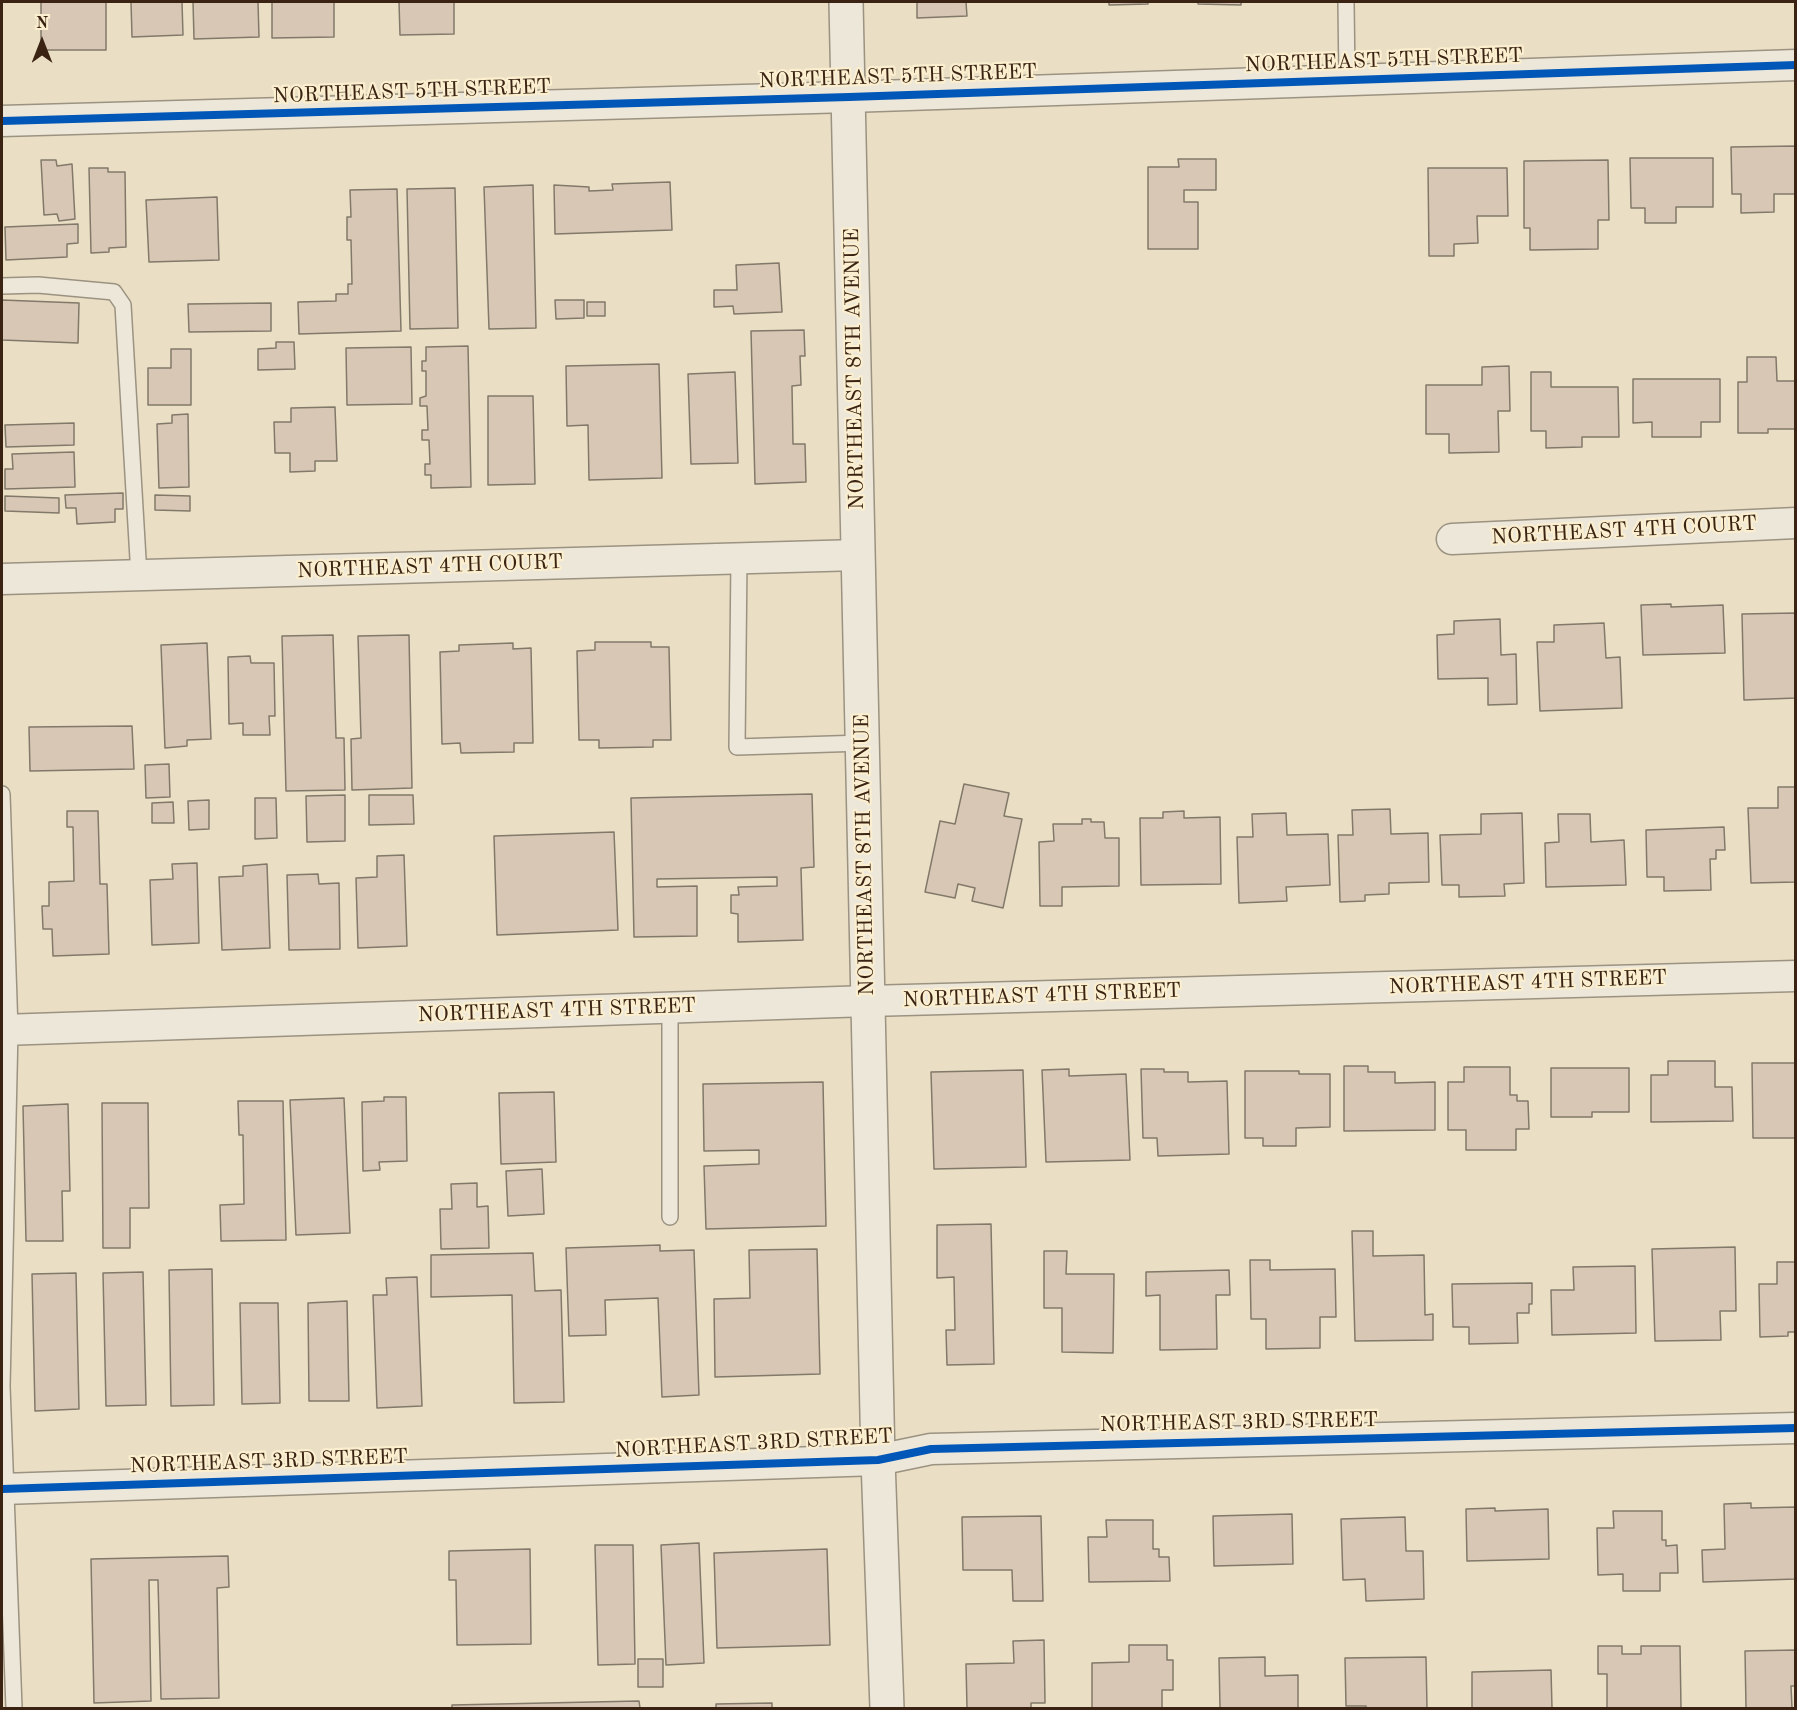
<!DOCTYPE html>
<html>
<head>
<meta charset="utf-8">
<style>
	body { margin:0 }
	#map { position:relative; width:1797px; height:1710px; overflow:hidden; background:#eadfc4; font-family:"Old Standard TT",serif }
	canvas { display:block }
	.frame { position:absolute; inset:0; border:3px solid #3a2313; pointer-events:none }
	.north { position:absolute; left:12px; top:12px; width:60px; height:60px; -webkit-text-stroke:4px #fbefcf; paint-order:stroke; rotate:0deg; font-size:16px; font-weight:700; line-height:24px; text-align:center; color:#3a2313 }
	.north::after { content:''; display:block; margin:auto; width:21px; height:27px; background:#3a2313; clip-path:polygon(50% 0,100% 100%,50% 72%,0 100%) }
</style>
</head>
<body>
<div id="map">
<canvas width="1797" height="1710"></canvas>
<div class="frame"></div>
<div class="north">N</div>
</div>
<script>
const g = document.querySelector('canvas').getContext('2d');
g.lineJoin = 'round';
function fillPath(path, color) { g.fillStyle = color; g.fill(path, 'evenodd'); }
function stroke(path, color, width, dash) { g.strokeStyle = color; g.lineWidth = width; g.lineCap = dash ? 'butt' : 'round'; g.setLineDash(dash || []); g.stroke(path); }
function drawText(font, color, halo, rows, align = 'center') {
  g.font = font + ' "Old Standard TT",serif'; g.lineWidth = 4.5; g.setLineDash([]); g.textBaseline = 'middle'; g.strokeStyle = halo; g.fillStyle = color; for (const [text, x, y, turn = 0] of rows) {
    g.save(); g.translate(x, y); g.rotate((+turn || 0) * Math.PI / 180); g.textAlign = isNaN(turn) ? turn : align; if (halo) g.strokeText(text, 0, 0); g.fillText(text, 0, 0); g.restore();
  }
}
const building = new Path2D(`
	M41,2H106V50H41Z
	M131,2H182L183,35L132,37Z
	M193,2H258L259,37L194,39Z
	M272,2H334V37L272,38Z
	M399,2H454V34L400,35Z
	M917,2H966L967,16L917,18Z
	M1109,2H1148V4L1109,5Z
	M1198,2H1241V5L1198,4Z
	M1796,146V194H1774V212L1741,213V194H1732L1731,147Z
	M1630,158H1713V207H1676V223H1645V208H1631Z
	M1178,159H1216V190H1184V202H1198V249H1148V167H1179Z
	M41,160H56L57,166L72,164L75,219L59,221L57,214L44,215Z
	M1608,160L1609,220H1598V249L1530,250V228H1524V161Z
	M89,168H108V172H125L126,247L109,248V252L91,253Z
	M1428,168H1507L1508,216H1477L1478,243L1454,244V256H1429Z
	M670,182L672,230L555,234L554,185L589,187V191L613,190L612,184Z
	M533,185L536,328L489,329L484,187Z
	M455,188L458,328L410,329L407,189Z
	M397,189L401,331L299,334L298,302L336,301V294H348V284H352L351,240H347V217H351L350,190Z
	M217,197L219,260L149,262L146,200Z
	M78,224V243L67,244V257L6,260L5,227Z
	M779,263L782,312L734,314L733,306L714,307V290H737L736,265Z
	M2,300L79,303L78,343L2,340Z
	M555,300H584V318L556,319Z
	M587,302H605V316H587Z
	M271,303V331L189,332L188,304Z
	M804,330L805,356H800L801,385L792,386L793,444H805L806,482L755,484L751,331Z
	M276,342H294L295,369L258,370V349L276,348Z
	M468,346L471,487L431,488V475H425V464H430L429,440H422V430H428L427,406H420V398L426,396V371H422V361H426V347Z
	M411,347L412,404L347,405L346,348Z
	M171,349H191V405H148V368H171Z
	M1747,357H1776L1777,381H1796V429H1768V433H1738V382H1747Z
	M659,364L662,478L589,480L588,425L567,426L566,366Z
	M1509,366L1510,411H1498L1499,452L1449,453V434H1426V385H1482V367Z
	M735,372L738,463L691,464L688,374Z
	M1531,372H1551V387H1618L1619,437H1582V447L1546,448V431H1531Z
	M1633,379H1720V422H1701V437H1652V422L1633,423Z
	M488,396H533L535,484L488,485Z
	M335,407L337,461H315V471L290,472V453H275L274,422H291V408Z
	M188,414L189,487L159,488L157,424L172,423V415Z
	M74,423V445L6,447L5,425Z
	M74,452L75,487L5,489V469H13L12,454Z
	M123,493V509H115V522L77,524L76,508H66L65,495Z
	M155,495L190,496V511L155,510Z
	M5,496L59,498V513L5,511Z
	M1671,604V607L1723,605L1725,653L1643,655L1641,605Z
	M1796,613V698L1744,700L1742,614Z
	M1500,619L1501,655L1516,654L1517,704L1488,705V678L1438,679L1437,635L1454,634V621Z
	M1604,623L1606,658L1620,657L1622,708L1540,711L1537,642H1554V625Z
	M333,635L336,738H344L345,790L286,791L282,636Z
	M409,635L412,788L352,790L351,739L361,738L358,636Z
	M595,642H651V647H669L671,740H653V747L599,748V740H579L577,651L595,650Z
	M207,643L211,739L187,740V746L165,748L161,645Z
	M513,643V649L531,648L533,743H514V752L461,753L460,743L442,744L440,652L459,651V645Z
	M250,656L251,663H274L275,716H269L270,735H243V723L229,724L228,657Z
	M132,726L134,769L30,771L29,727Z
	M169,764L170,797L146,798L145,765Z
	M964,784L1009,793L1004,816L1022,819L1003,908L972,901L975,888L958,884L955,898L925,892L940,821L955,824Z
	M1778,787H1796V882L1751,883L1748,808H1778Z
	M812,794L814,867L801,868L803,940L738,942V914L731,913V895H739L738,887L777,886V877L657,879V887L697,886V936L634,937L631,798Z
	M345,795V841L307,842L306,796Z
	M369,795H413L414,824L369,825Z
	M255,798H276L277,838L255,839Z
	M209,800V829L189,830L188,801Z
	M173,802L174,823H152V803Z
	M1390,809L1391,834L1428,833L1429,882L1389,883V894L1365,895V901L1340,902L1338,835H1353L1352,810Z
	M67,811H98L100,884H107L109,954L53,956L52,929H43L42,906H49V882L74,881L73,827H67Z
	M1184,811V818L1220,817L1221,884L1141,885L1140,818H1163V812Z
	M1286,813L1287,835L1328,834L1330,885L1286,887L1287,901L1239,903L1237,837H1253L1252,814Z
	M1522,813L1524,883L1504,884L1505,896L1459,897V885H1442L1440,835L1481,834V814Z
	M1558,814H1590L1591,842L1624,840L1626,885L1546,887L1545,843L1559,842Z
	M1082,819H1091V822H1104L1105,838H1119V886L1062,887V906H1040L1039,842L1054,841L1053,824H1082Z
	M1724,827L1725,850H1716V859H1710L1711,890L1664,891V877H1647L1646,830Z
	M614,832L618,930L497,935L494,836Z
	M404,855L407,946L358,948L356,878L377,877V856Z
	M197,863L199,943L152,945L150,880L173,879L172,864Z
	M267,864L270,948L222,950L219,877L243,876V866Z
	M318,874L319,884L339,883L340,949L289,950L287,875Z
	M1668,1061H1715V1087H1732L1733,1121L1651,1122V1075H1668Z
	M1752,1063H1796V1138H1753Z
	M1344,1066H1368V1072H1395V1083L1435,1082V1130L1344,1131Z
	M1464,1067H1510V1095H1517V1101H1528L1529,1129H1516V1150H1466V1130H1448V1082H1464Z
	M1551,1068H1629V1112H1592V1117H1551Z
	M1069,1069V1076L1126,1074L1130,1160L1046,1162L1042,1070Z
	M1141,1069H1164V1072H1188V1082L1227,1081L1229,1154L1158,1156L1157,1138H1143Z
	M1023,1070L1026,1167L934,1169L931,1072Z
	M1245,1071H1299V1074H1330V1127L1296,1128V1146H1263V1138H1245Z
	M823,1082L826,1226L706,1229L704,1166L759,1164V1150L704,1151L703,1084Z
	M554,1092L556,1162L501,1164L499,1093Z
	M384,1097H406L407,1161L379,1162L380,1170L363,1171L362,1102L384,1101Z
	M344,1098L350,1233L296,1235L290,1100Z
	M238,1101H283L286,1240L221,1241L220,1205L244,1204L243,1135H239Z
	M102,1103H148L149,1208H130V1248H103Z
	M68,1104L70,1191H62L63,1241H26L23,1106Z
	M542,1169L544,1214L508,1216L506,1171Z
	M477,1183V1207L488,1206L489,1248L441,1249L440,1209H452L451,1184Z
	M991,1224L994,1364L947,1365L946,1330H955L954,1277L937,1278V1225Z
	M1352,1231H1373V1256L1424,1255L1425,1315L1433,1314V1340L1355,1341Z
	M660,1245V1251L694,1250L699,1395L662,1397L658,1298L605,1300L606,1335L569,1336L566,1248Z
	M1735,1247L1736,1311H1720L1721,1340L1655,1341L1652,1249Z
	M817,1249L820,1374L715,1377L714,1299L750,1298L749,1250Z
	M1044,1251H1067L1066,1274H1114L1113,1353L1062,1352V1308H1044Z
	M533,1253L535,1291L561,1290L564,1402L514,1403L512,1295L431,1297V1255Z
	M1250,1260H1270V1270L1335,1269L1336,1317H1320V1348L1266,1349V1319H1251Z
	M1777,1262H1796V1332H1788V1336L1760,1337L1759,1284H1777Z
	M1635,1266L1636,1333L1552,1335L1551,1290H1574L1573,1267Z
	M212,1269L214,1405L171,1406L169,1270Z
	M1229,1270L1230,1295H1216L1217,1349L1160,1350V1295L1146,1296V1272Z
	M143,1272L146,1405L106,1406L103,1273Z
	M76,1273L79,1409L35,1411L32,1274Z
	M417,1277L422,1406L377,1408L373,1295H387L386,1278Z
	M1532,1283V1304H1529V1313H1517L1518,1343L1469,1344V1327H1453L1452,1284Z
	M347,1301L349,1401H309L308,1303Z
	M240,1303H278L280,1403L242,1404Z
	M1751,1503V1508L1796,1507V1579L1703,1582L1702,1550L1725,1549L1724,1504Z
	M1495,1508V1511L1548,1509L1549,1559L1467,1561L1466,1509Z
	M1613,1511H1662V1540H1666V1546L1677,1545L1678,1573H1660V1591H1623V1574L1598,1575L1597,1528H1614Z
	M1292,1514L1293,1564L1214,1566L1213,1516Z
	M1041,1516L1043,1601H1013L1012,1570H963L962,1517Z
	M1405,1517L1406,1551H1423L1424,1599L1366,1601L1365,1579L1343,1580L1341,1519Z
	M1106,1520H1153V1549H1159V1557H1169L1170,1581L1089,1582L1088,1537H1107Z
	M699,1543L704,1663L666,1665L661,1545Z
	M595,1545H633L635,1664L598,1665Z
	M530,1549L531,1644L457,1645L456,1580H449V1551Z
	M827,1549L830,1645L717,1648L714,1553Z
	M228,1556L229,1587L217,1588L219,1698L161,1699L158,1580H149L151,1701L94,1703L91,1559Z
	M1044,1640L1045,1703H1031V1708H967L966,1664L1014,1663L1013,1641Z
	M1129,1645H1167V1660H1173V1690H1162V1708H1092V1663L1129,1662Z
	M1598,1646H1622V1654H1641V1646H1680L1681,1708H1607V1674H1598Z
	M1796,1650V1686H1791L1792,1708H1746L1745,1651Z
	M1265,1657V1676L1298,1675V1708H1220L1219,1658Z
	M1426,1657L1427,1708H1366V1706H1346L1345,1658Z
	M638,1659H663V1687H638Z
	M1551,1670L1552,1708H1472V1672Z
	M639,1701L640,1708H452V1705Z
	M772,1703V1708H716V1704Z`);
fillPath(building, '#d8c7b4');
stroke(building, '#82796a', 1.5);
const service = new Path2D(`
	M1346,2L1347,81
	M2,286L38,285L114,292L123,305L139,576
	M739,558L737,747L863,743
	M2,794L10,1030L2,1386L14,1708
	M670,1008V1217`);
const minor = new Path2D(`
	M2,121L849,97L1796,65
	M1452,539L1796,523
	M2,579L859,555
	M2,1030L868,1001L1796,976
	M2,1489L878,1460L931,1449L1796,1428`);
const tertiary = new Path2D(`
	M846,2L878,1460L887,1708`);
stroke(service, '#9b9281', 18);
stroke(minor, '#9b9281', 33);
stroke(tertiary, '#9b9281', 36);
stroke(service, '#ede7d9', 15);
stroke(minor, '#ede7d9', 30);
stroke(tertiary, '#ede7d9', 33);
stroke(new Path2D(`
	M2,121L849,97L1796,65
	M2,1489L878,1460L931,1449L1796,1428`), '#0057b8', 8);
drawText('21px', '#3a2313', '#fbefcf', [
	["NORTHEAST 5TH STREET",1384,61,-2],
	["NORTHEAST 5TH STREET",898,77,-2],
	["NORTHEAST 5TH STREET",412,92,-2],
	["NORTHEAST 8TH AVENUE",855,369,-91],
	["NORTHEAST 4TH COURT",1624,531,-3],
	["NORTHEAST 4TH COURT",430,567,-2],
	["NORTHEAST 8TH AVENUE",865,855,-91],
	["NORTHEAST 4TH STREET",1528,983,-2],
	["NORTHEAST 4TH STREET",1042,996,-2],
	["NORTHEAST 4TH STREET",557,1011,-2],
	["NORTHEAST 3RD STREET",1239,1423,-1],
	["NORTHEAST 3RD STREET",754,1444,-3],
	["NORTHEAST 3RD STREET",269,1462,-2]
]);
</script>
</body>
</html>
